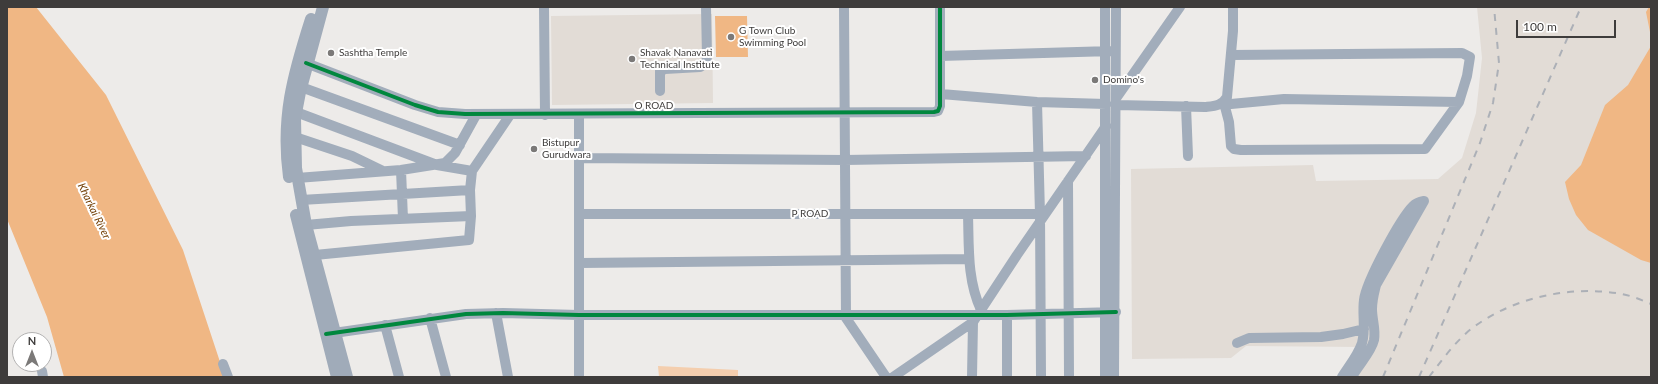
<!DOCTYPE html>
<html>
<head>
<meta charset="utf-8">
<style>
	body { margin:0 }
	#map { position:relative; width:1658px; height:384px; overflow:hidden; background:#edebe9; font-family:Lato,sans-serif }
	canvas { display:block }
	.frame { position:absolute; inset:0; border:8px solid #3e3c3b; pointer-events:none }
	.north { position:absolute; left:12px; top:332px; width:40px; height:40px; box-sizing:border-box; background:#fff; border:1px solid #b2b1b1; border-radius:50%; rotate:0deg; font-size:11px; font-weight:700; line-height:16px; text-align:center; color:#3e3c3b }
	.north::after { content:''; display:block; margin:auto; width:14px; height:18px; background:#7b7978; clip-path:polygon(50% 0,100% 100%,50% 72%,0 100%) }
	.scale { position:absolute; left:1516px; top:20px; width:100px; height:18px; box-sizing:border-box; border:2px solid #3e3c3b; border-top:0; padding-left:5px; font-size:12px; line-height:14px; white-space:nowrap; color:#3e3c3b; -webkit-text-stroke:3px #fff; paint-order:stroke }
</style>
</head>
<body>
<div id="map">
<canvas width="1658" height="384"></canvas>
<div class="frame"></div>
<div class="north">N</div>
<div class="scale">100 m</div>
</div>
<script>
const g = document.querySelector('canvas').getContext('2d');
g.lineJoin = 'round';
function fillPath(path, color) { g.fillStyle = color; g.fill(path, 'evenodd'); }
function stroke(path, color, width, dash) { g.strokeStyle = color; g.lineWidth = width; g.lineCap = dash ? 'butt' : 'round'; g.setLineDash(dash || []); g.stroke(path); }
function drawText(font, color, halo, rows, align = 'center') {
  g.font = font + ' Lato,sans-serif'; g.lineWidth = 4; g.setLineDash([]); g.textBaseline = 'middle'; g.strokeStyle = halo; g.fillStyle = color; for (const [text, x, y, turn = 0] of rows) {
    g.save(); g.translate(x, y); g.rotate((+turn || 0) * Math.PI / 180); g.textAlign = isNaN(turn) ? turn : align; if (halo) g.strokeText(text, 0, 0); g.fillText(text, 0, 0); g.restore();
  }
}
fillPath(new Path2D(`
	M1477,7H1651V377H1341L1360,347L1246,346L1231,358L1132,359L1131,169L1313,165L1316,181L1438,179L1462,158L1476,113L1482,58Z
	M712,14L713,103L552,105L551,16Z`), '#e2dcd6');
fillPath(new Path2D(`
	M658,366L738,370V377H659Z`), '#f4ceae');
fillPath(new Path2D(`
	M7,7H36L106,95L183,250L225,377H64L47,317L7,219Z
	M1649,7H1651V37L1646,12Z
	M715,16H747L748,57H716Z
	M1651,46V263L1641,260L1588,230L1576,215L1569,199L1565,182L1581,165L1605,105L1628,85Z`), '#f0b784');
stroke(new Path2D(`
	M544,7L545,115
	M844,7L846,318L886,377
	M940,56L1112,51
	M306,63L415,105L438,112L465,114L934,112L938,111L940,106V7
	M301,87L460,145
	M660,91V71L665,69L700,67L706,63L707,57L706,7
	M941,94L1037,102L1106,104
	M1117,97L1180,7
	M1037,102L1040,214L1041,377
	M1224,103L1229,122L1231,146L1234,149L1241,150L1425,149L1459,102L1467,76L1470,57L1462,53L1231,55
	M1224,103L1231,104L1284,99L1459,102
	M1117,105L1205,107C1214,106 1222,106 1227,97L1233,31V7
	M1186,106L1188,156
	M296,112L437,165L472,171
	M295,137L352,156L383,171
	M579,158L845,160L1086,156
	M401,170L403,219
	M297,178L401,170L445,163L455,153L476,115
	M1068,181L1069,377
	M301,200L470,190
	M579,214H1040
	M968,214C969,247 967,280 981,310
	M306,225L351,221L471,216
	M315,255L469,240L471,216L470,190L472,171L510,115
	M580,263L969,259
	M496,313L508,377
	M1007,315V377
	M430,318L446,377
	M385,325L399,377
	M327,334L466,314L503,313L579,315H1007L1116,312
	M1237,343L1249,338L1321,337L1343,334L1364,329
	M223,364L228,377
	M42,371L43,377
	M579,377V114
	M893,377L973,322L1017,255L1106,126
	M972,377L973,322
	M1105,377V7
	M1114,377L1116,7
	M1342,377C1349,366 1358,355 1362,343C1366,329 1362,314 1364,300C1366,282 1400,219 1413,206C1416,203 1419,202 1424,201
	M1352,377C1358,365 1371,353 1374,340C1376,329 1372,320 1372,309C1372,300 1374,293 1376,285L1424,201`), '#a2adbb', 10);
stroke(new Path2D(`
	M323,7L300,92L295,118L296,168L306,225L347,377
	M289,177C281,118 293,75 311,19
	M296,215L337,377`), '#a0abb9', 12);
stroke(new Path2D(`
	M1383,377L1480,143L1493,103L1499,63L1494,7
	M1419,377L1581,7
	M1429,377C1442,360 1455,342 1471,329C1513,297 1571,285 1622,294C1632,296 1642,300 1651,304`), '#acb0b7', 2, [7, 7]);
stroke(new Path2D(`
	M306,63L415,105L438,112L465,114L934,112L938,111L940,106V7
	M326,334L466,314L503,313L579,315H1007L1116,312`), '#00873e', 4);
for (const [x, y, r, color] of [
	[731,37,4,"#7b7978"],
	[331,53,4,"#7b7978"],
	[632,59,4,"#7b7978"],
	[1095,80,4,"#7b7978"],
	[534,149,4,"#7b7978"]
]) { const dot = new Path2D(); dot.arc(x, y, r, 0, 2 * Math.PI); g.fillStyle = color; g.fill(dot); stroke(dot, '#fff', 1.5); }
drawText('10px', '#3e3c3b', '#fff', [
	["G Town Club",739,31],
	["Swimming Pool",739,43],
	["Sashtha Temple",339,53],
	["Shavak Nanavati",640,53],
	["Technical Institute",640,65],
	["Domino's",1103,80],
	["Bistupur",542,143],
	["Gurudwara",542,155]
], 'left');
drawText('10px', '#3e3c3b', '#fff', [
	["O ROAD",654,106],
	["P ROAD",810,214]
]);
drawText('italic 11px', '#754209', '#fff', [
	["Kharkai River",94,211,64]
]);
</script>
</body>
</html>
